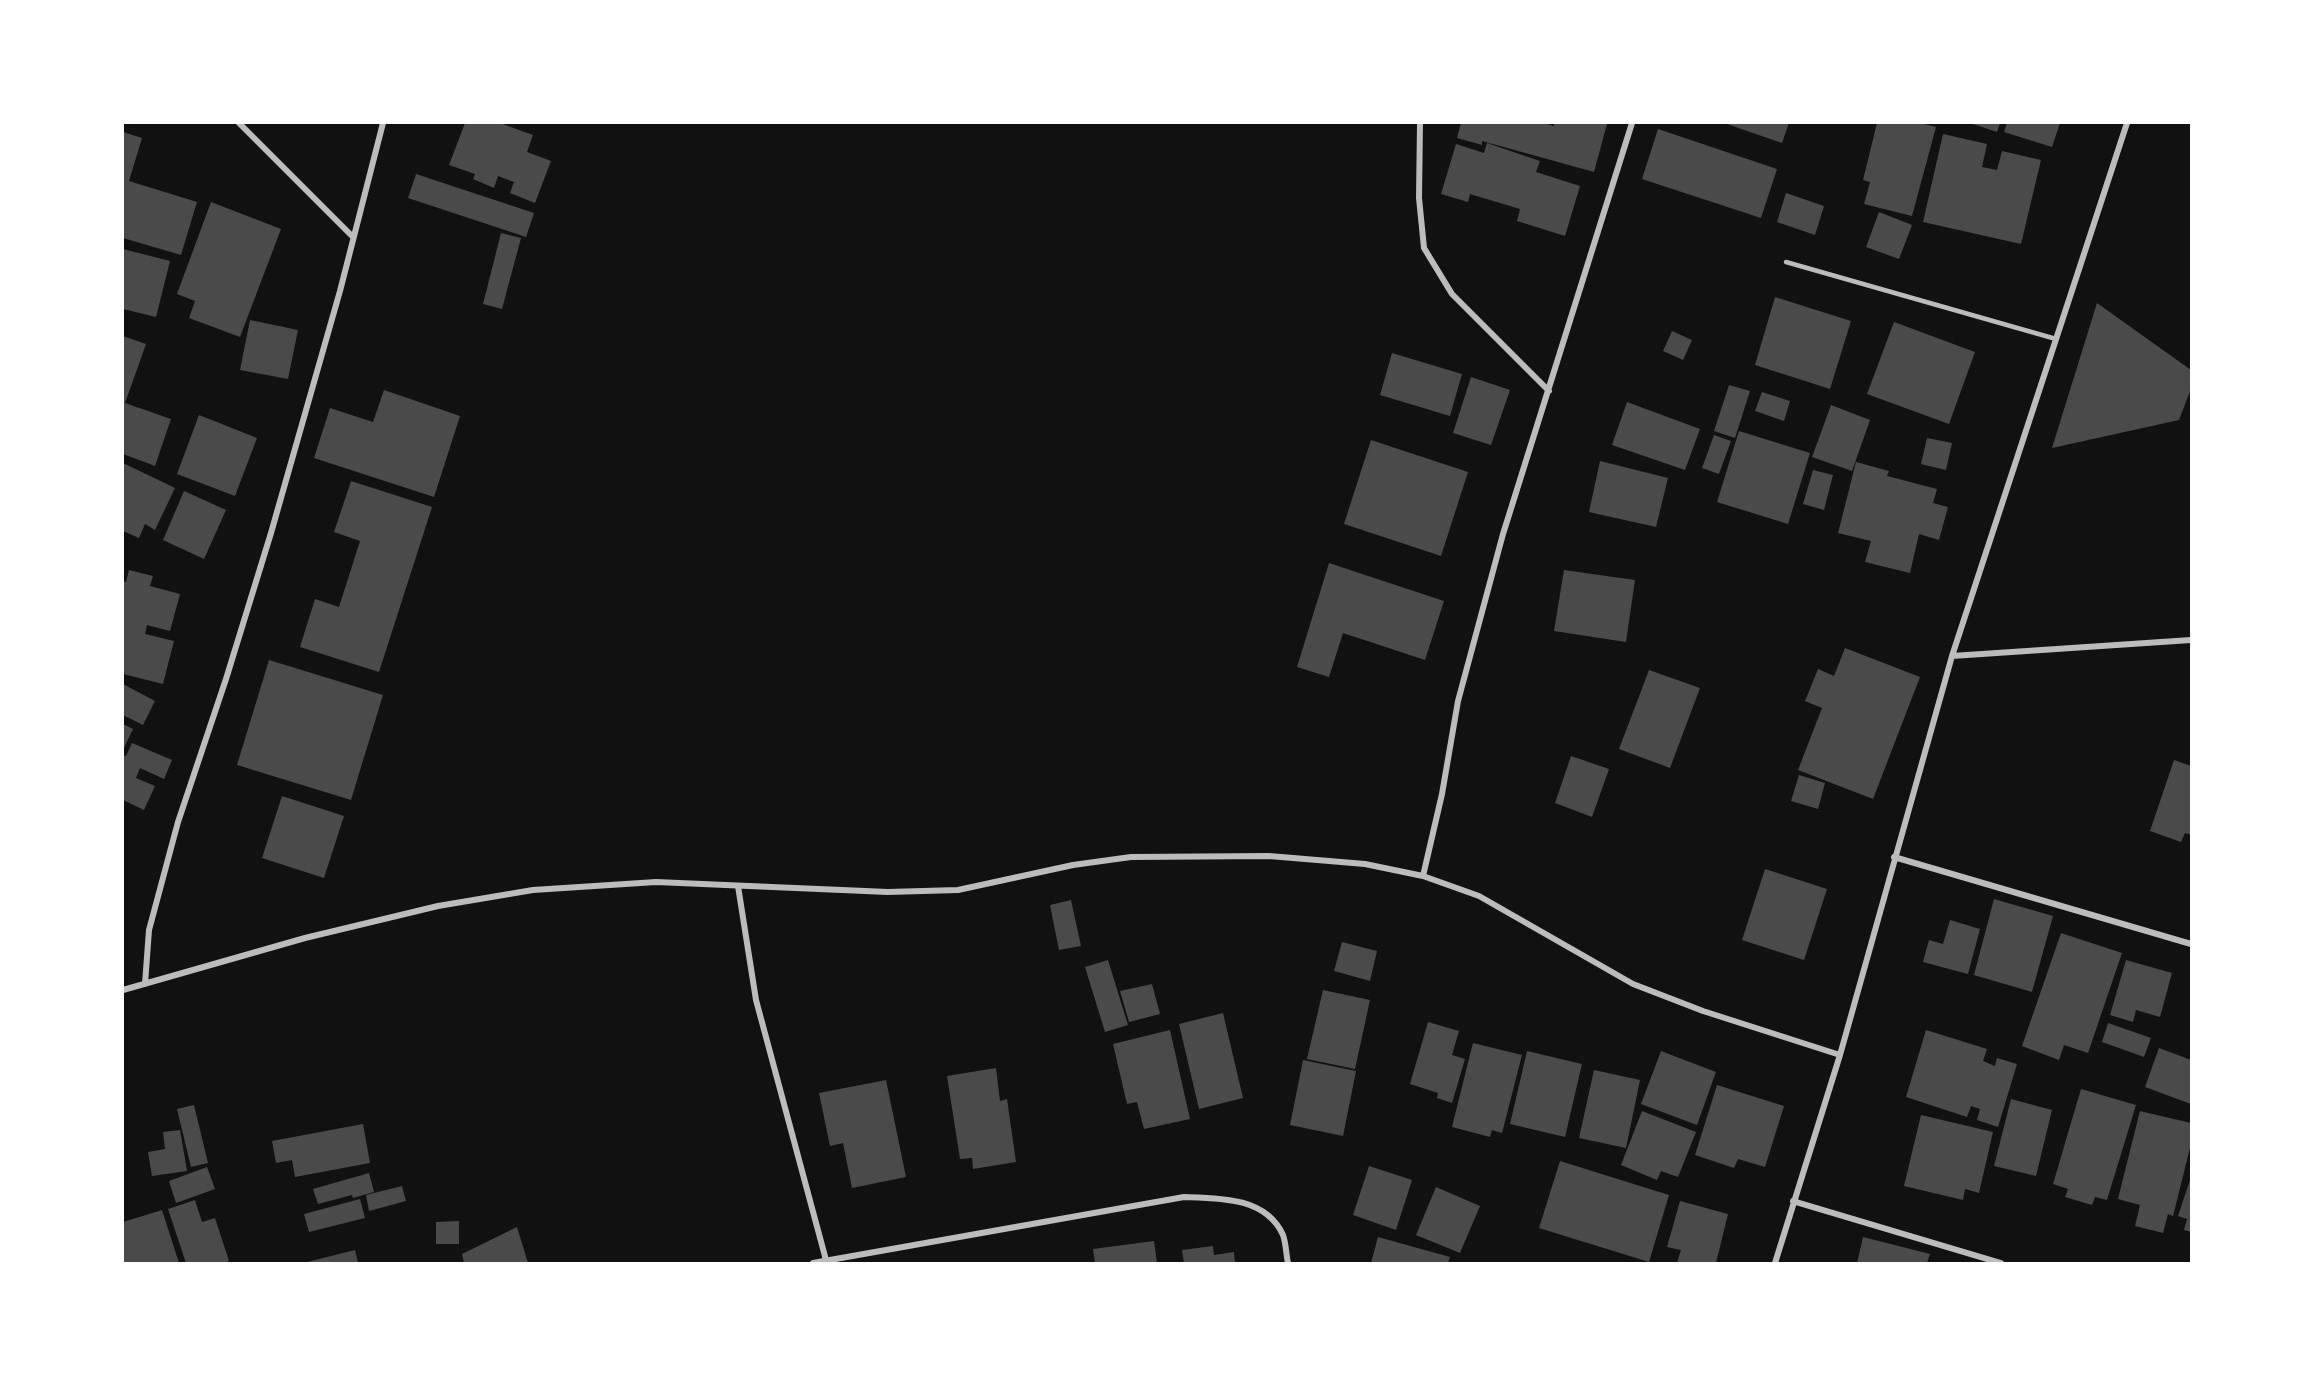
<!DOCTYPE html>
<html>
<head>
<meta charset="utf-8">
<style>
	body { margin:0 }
	#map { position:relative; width:2314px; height:1386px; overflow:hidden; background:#111; font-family:Quicksand,sans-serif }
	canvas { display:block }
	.frame { position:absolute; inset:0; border:124px solid #fff; pointer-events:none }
</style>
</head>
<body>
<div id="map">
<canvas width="2314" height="1386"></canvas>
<div class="frame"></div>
</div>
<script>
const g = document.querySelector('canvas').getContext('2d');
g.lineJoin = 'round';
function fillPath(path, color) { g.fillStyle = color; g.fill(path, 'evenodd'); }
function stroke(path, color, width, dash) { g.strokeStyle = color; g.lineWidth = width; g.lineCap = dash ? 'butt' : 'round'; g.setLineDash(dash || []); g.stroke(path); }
fillPath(new Path2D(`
	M465,123H500L533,135L527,152L551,161L535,203L510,193L514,182L498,176L494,188L473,179L475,174L449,165Z
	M1461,123H1544L1554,126V123L1607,124L1594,172L1482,141V145L1457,138Z
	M1724,123H1789L1782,143Z
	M1877,123H1920L1936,127L1912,216L1864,204L1870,182L1863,180Z
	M1970,123H2000L1997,132Z
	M2007,123H2060L2052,147L2004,132Z
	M1658,129L1777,169L1761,218L1642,179Z
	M123,132L142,138L129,181L197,202L181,255L123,238Z
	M1943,134L1987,144L1982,167L1997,170L2002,151L2041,160L2021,244L1923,222Z
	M1487,143L1540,161L1536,172L1580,186L1565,236L1517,221L1520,209L1470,194L1468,202L1441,194L1456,144L1484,153Z
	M416,174L534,213L526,237L408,198Z
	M1786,193L1824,206L1815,235L1777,222Z
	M211,202L281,229L240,337L189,318L195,301L177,294Z
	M1879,212L1912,225L1899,259L1866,247Z
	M501,233L521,238L502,309L483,304Z
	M123,249L170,261L156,317L123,309Z
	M1775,297L1851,321L1830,389L1755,365Z
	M2097,303L2191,370V389L2179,420L2052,448Z
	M250,320L298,330L288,379L240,370Z
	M1894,322L1975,352L1949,424L1867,394Z
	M1672,331L1692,340L1683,360L1663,351Z
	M123,336L146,344L125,403L171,419L155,466L123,454Z
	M1392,353L1462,374L1450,416L1380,395Z
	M1471,377L1510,390L1491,445L1453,433Z
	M1729,385L1750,391L1735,438L1714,431Z
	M384,390L460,416L434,497L314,458L330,408L373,422Z
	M1762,392L1790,401L1784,421L1755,411Z
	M1627,402L1700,429L1685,470L1612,445Z
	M1831,405L1870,420L1852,471L1812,457Z
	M199,415L257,438L235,496L177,474Z
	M1739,431L1810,453L1788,524L1717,502Z
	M1714,435L1731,441L1719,474L1702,468Z
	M1927,438L1952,443L1946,470L1921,464Z
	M1371,440L1468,472L1441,556L1344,524Z
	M1600,461L1668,478L1656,527L1589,512Z
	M1856,462L1889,471L1887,476L1937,489L1933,503L1948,507L1939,540L1919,534L1910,573L1865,562L1871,541L1838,533Z
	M123,463L175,488L155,530L145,524L139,538L123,531Z
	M1813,470L1833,475L1824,510L1803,504Z
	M351,481L432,507L379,672L300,647L315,599L339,607L360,541L334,532Z
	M184,491L226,510L204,559L163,540Z
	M1329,563L1444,601L1425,660L1343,633L1329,677L1297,667Z
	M129,570L153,576L150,586L180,594L170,631L147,625L145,634L174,641L163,684L123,674V581L126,582Z
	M1564,570L1635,580L1626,642L1554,631Z
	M1845,648L1920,677L1873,799L1798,770L1822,708L1805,701L1818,669L1834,676Z
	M269,660L383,695L351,800L237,765Z
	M1649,670L1700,688L1670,768L1619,749Z
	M123,684L155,701L143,725L123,715Z
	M123,724L133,729L123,750Z
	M132,743L172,760L164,779L140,768L136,778L155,786L144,810L123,800V755L126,756Z
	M1571,756L1609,769L1592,817L1555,803Z
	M2174,760L2191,766V835L2185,833L2181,842L2150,831Z
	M1799,775L1825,783L1818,809L1791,801Z
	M282,796L344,816L324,878L262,858Z
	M1765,869L1827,889L1804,960L1742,940Z
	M1994,899L2053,916L2032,992L1974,975Z
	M1071,900L1081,946L1059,950L1050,905Z
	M1950,920L1980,929L1968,974L1923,962L1929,940L1943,944Z
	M2061,933L2122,953L2088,1053L2064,1045L2059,1060L2022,1046Z
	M1342,942L1377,951L1370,981L1334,971Z
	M1108,960L1128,1025L1105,1032L1085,967Z
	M2126,960L2172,973L2160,1017L2136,1010L2133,1022L2110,1015Z
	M1152,984L1160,1014L1129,1022L1120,991Z
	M1323,990L1370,1000L1355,1069L1307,1059Z
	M1223,1013L1243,1098L1199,1109L1179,1024Z
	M1428,1022L1459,1031L1452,1055L1465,1059L1452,1103L1437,1098L1438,1093L1410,1084Z
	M2108,1023L2151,1038L2144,1057L2102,1042Z
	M1170,1030L1190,1119L1144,1129L1137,1102L1127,1104L1113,1044Z
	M1926,1030L1987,1049L1983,1061L1995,1066L1997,1058L2017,1064L1998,1127L1977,1120L1980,1109L1971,1106L1967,1117L1906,1097Z
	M1473,1043L1522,1055L1502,1133L1492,1130L1490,1137L1452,1127Z
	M2159,1048L2191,1060V1104L2145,1087Z
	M1527,1051L1582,1064L1565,1137L1510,1124Z
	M1661,1051L1716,1072L1697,1125L1641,1104Z
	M1303,1060L1356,1071L1343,1136L1290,1125Z
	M996,1068L1000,1101L1007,1099L1016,1162L973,1169L972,1158L960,1159L947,1076Z
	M1594,1070L1640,1080L1626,1148L1579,1138Z
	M886,1080L906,1177L852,1188L843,1143L830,1146L819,1093Z
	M1717,1085L1784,1106L1765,1167L1738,1159L1734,1168L1695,1155Z
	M2081,1089L2136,1105L2107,1200L2095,1197L2092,1205L2065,1197L2068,1189L2053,1184Z
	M2011,1099L2052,1110L2036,1176L1994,1166Z
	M194,1105L208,1163L191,1167L177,1109Z
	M1642,1111L1696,1132L1678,1177L1661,1171L1657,1180L1621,1165Z
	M2140,1111L2191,1123V1144L2173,1216L2168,1214L2163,1233L2135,1226L2140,1205L2118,1199Z
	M1921,1115L1993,1132L1979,1193L1965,1189L1963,1200L1904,1186Z
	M363,1124L370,1163L295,1177L292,1160L276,1163L272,1141Z
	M180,1130L187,1171L152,1176L148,1152L165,1149L163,1132Z
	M1560,1161L1669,1195L1649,1262L1539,1228Z
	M1369,1166L1412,1180L1396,1230L1353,1215Z
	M207,1167L215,1189L176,1203L169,1181Z
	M369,1173L374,1192L353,1198L352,1195L318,1204L313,1189Z
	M2191,1177V1232L2184,1230L2187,1219L2178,1216Z
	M402,1186L406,1201L369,1211L366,1195Z
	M1436,1187L1480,1206L1460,1253L1416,1235Z
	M360,1199L365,1218L309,1232L304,1214Z
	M195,1200L202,1222L215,1218L229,1261L224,1263H186L168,1209Z
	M1680,1201L1728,1214L1716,1263H1677L1681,1250L1667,1247Z
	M162,1210L179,1263H123V1222Z
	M459,1221V1244H436V1222Z
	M517,1227L528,1263H464L462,1254Z
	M1378,1237L1450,1257L1448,1263H1371Z
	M1863,1237L1930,1254L1927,1263H1857Z
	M1154,1241L1157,1263H1095L1093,1249Z
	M1213,1246L1214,1255L1234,1252L1235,1263H1184L1182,1250Z
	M355,1250L358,1263H307V1262Z`), '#4a4a4a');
stroke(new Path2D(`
	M1786,262L2056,339`), '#bcbcbc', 4.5);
stroke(new Path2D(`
	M239,123L353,237
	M1420,123L1419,198L1424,248L1452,294L1549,391
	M1632,123L1503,534L1458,701L1442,794L1423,876L1479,896L1633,984L1703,1011L1840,1055
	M1952,656L2191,640
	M1894,857L2191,944
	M738,886L756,1000L826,1260
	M145,984L149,930L178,822L226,679L271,533L340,291L383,123
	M123,990L305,938L438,906L533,890L656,882L888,892L958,890L1073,865L1131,857L1269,856L1365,864L1423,876
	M1793,1201L2001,1263
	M813,1263L1184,1197C1219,1198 1266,1197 1283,1235C1286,1243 1286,1254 1288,1263
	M1775,1263L1840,1055L1952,656L2127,123`), '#bcbcbc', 6);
</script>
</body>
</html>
